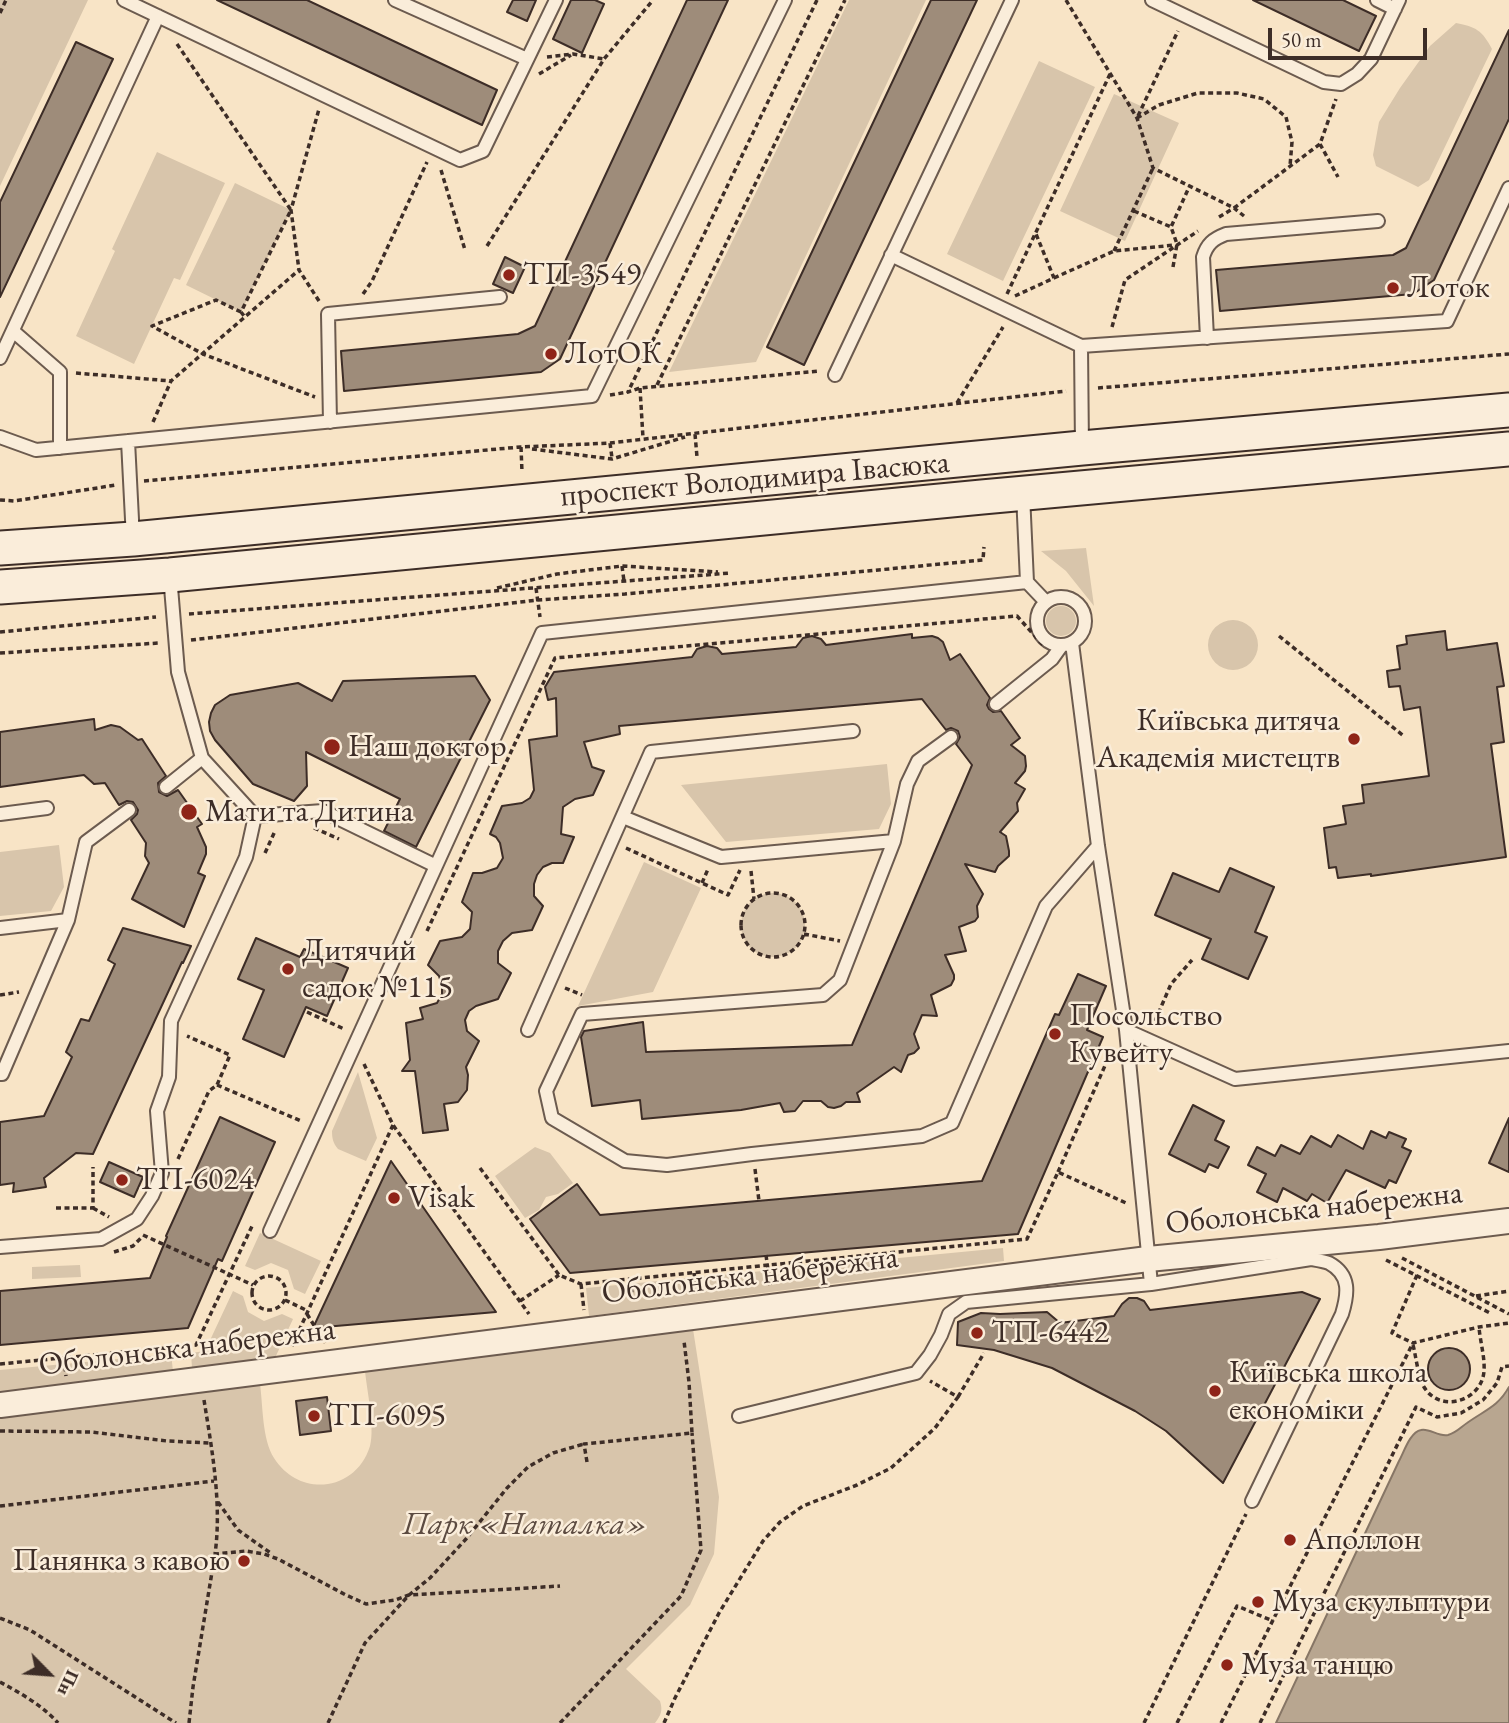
<!DOCTYPE html>
<html>
<head>
<meta charset="utf-8">
<style>
	body { margin:0 }
	#map { position:relative; width:1509px; height:1723px; overflow:hidden; background:#f8e4c6; font-family:"EB Garamond",serif }
	canvas { display:block }
	.north { position:absolute; left:14px; top:1639px; width:70px; height:70px; -webkit-text-stroke:5px #faedda; paint-order:stroke; rotate:115deg; font-size:19px; font-weight:700; line-height:28px; text-align:center; color:#3d2d27 }
	.north::after { content:''; display:block; margin:auto; width:24px; height:32px; background:#3d2d27; clip-path:polygon(50% 0,100% 100%,50% 72%,0 100%) }
	.scale { position:absolute; left:1268px; top:28px; width:159px; height:32px; box-sizing:border-box; border:4px solid #3d2d27; border-top:0; padding-left:9px; font-size:21px; line-height:24px; white-space:nowrap; color:#3d2d27; -webkit-text-stroke:5px #faedda; paint-order:stroke }
</style>
</head>
<body>
<div id="map">
<canvas width="1509" height="1723"></canvas>
<div class="north">Пн</div>
<div class="scale">50 m</div>
</div>
<script>
const g = document.querySelector('canvas').getContext('2d');
g.lineJoin = 'round';
function fillPath(path, color) { g.fillStyle = color; g.fill(path, 'evenodd'); }
function stroke(path, color, width, dash) { g.strokeStyle = color; g.lineWidth = width; g.lineCap = dash ? 'butt' : 'round'; g.setLineDash(dash || []); g.stroke(path); }
function drawText(font, color, halo, rows, align = 'center') {
  g.font = font + ' "EB Garamond",serif'; g.lineWidth = 5; g.setLineDash([]); g.textBaseline = 'middle'; g.strokeStyle = halo; g.fillStyle = color; for (const [text, x, y, turn = 0] of rows) {
    g.save(); g.translate(x, y); g.rotate((+turn || 0) * Math.PI / 180); g.textAlign = isNaN(turn) ? turn : align; if (halo) g.strokeText(text, 0, 0); g.fillText(text, 0, 0); g.restore();
  }
}
fillPath(new Path2D(`
	M0,0H88L0,186Z
	M849,0H926L756,362L669,372Z
	M1456,23C1476,27 1482,30 1492,49L1429,180L1418,187L1376,166L1373,155L1379,122L1400,88L1430,46Z
	M1039,61L1095,87L1003,281L947,254Z
	M1114,94L1179,123L1125,241L1060,211Z
	M157,152L225,183L180,280L174,278L134,364L76,336L115,251L112,249Z
	M235,183L291,210L241,312L186,285Z
	M1086,548L1094,606L1066,571L1041,551Z
	M1046 621a15 15 0 1 1 30 0a15 15 0 1 1-30 0Z
	M1208 645a25 25 0 1 1 50 0a25 25 0 1 1-50 0Z
	M887,764L891,804L879,829L726,842L681,785Z
	M59,845L64,887L51,911L0,916V852Z
	M644,862L701,888L653,992L578,1006Z
	M741 925a32 32 0 1 1 64 0a32 32 0 1 1-64 0Z
	M358,1072L377,1138L366,1161L338,1149C333,1143 332,1138 332,1131Z
	M535,1147L550,1153L573,1183L558,1194L546,1197L539,1210L525,1218L495,1176Z
	M260,1233L321,1261L305,1294L294,1289L288,1270L271,1263L255,1270L245,1266Z
	M1003,1248L1004,1261L589,1316L586,1288Z
	M80,1265L81,1277L32,1279V1267Z
	M233,1291L243,1296L248,1312L264,1321L282,1314L293,1319L275,1358L192,1368L191,1353L205,1351Z
	M693,1329L719,1497L714,1554L690,1605L626,1669L660,1701C663,1711 661,1715 655,1723H0V1407L260,1384C263,1406 262,1439 274,1458C299,1498 356,1492 370,1446C375,1427 367,1391 365,1371Z
	M171,1354L173,1371L0,1392V1370Z`), '#d8c5ab');
const water = new Path2D(`
	M1509,1387V1723H1276L1399,1461C1404,1452 1410,1432 1421,1430C1430,1428 1438,1437 1448,1435C1456,1433 1461,1427 1467,1423C1485,1410 1498,1407 1509,1387Z`);
fillPath(water, '#b8a690');
stroke(water, '#877666', 2);
const building = new Path2D(`
	M217,0H307L497,90L482,125Z
	M513,0H536L527,21L507,12Z
	M571,0H595L604,4L582,53L553,39Z
	M687,0H728L560,359L541,372L344,391L341,351L518,334L535,326Z
	M931,0H977L804,365L767,347Z
	M1253,0H1343L1376,16L1359,51Z
	M1509,30V119L1434,280L1413,294L1220,311L1216,270L1393,255L1406,248Z
	M76,42L113,59L0,297V202Z
	M505,257L525,267L513,293L493,284Z
	M1445,631L1447,650L1497,643L1504,686L1497,687L1504,742L1491,744L1506,857L1371,876V874L1338,878L1336,867L1329,868L1324,828L1346,824L1343,806L1364,803L1362,785L1429,776L1420,707L1404,710L1400,686L1389,687L1387,671L1400,669L1397,646L1407,644L1406,636Z
	M912,634V638L932,636L938,638L943,642L950,660L960,654L990,698L987,705L989,709L993,712L1001,711L1020,738L1011,745L1025,756L1026,766L1025,771L1015,783L1025,789L1017,803L1018,811L1000,832L1006,836L1009,851V856L998,866L995,872L965,864L983,894L977,906L978,917L975,921L959,927L966,951L945,955L954,975V979L951,985L931,995L937,1016L922,1015L914,1034L919,1048L914,1053L908,1055L901,1072L894,1067L857,1093L860,1102H846L841,1106L834,1108L828,1107L821,1101H803L795,1111L784,1112L780,1103L741,1110L642,1119L640,1100L592,1106L581,1037L584,1031L643,1022L646,1052L852,1045L972,765L956,744L960,737L958,731L951,728L946,730L922,699L619,726L620,734L584,742L592,767L604,771L593,795L575,799L563,807L561,834L574,837L563,863H552L543,867L537,875L534,884V896L543,906L532,930L512,933L503,941L498,951V963L511,973L498,999L476,1006L469,1011L465,1020L467,1031L479,1041L466,1067L468,1075L467,1090L458,1102L444,1104L448,1130L423,1133L415,1071H402L410,1060L406,1023L423,1019L420,1008L437,1003L442,994V986L439,976L428,965L440,941L462,937L470,929L472,912L462,902L473,873H482L497,868L503,858L500,843L496,837L490,834L502,806L522,803L530,798L534,790L529,740L557,736L556,698L548,700L545,687L554,672L692,657L697,649L707,646L717,648L722,654L796,647L803,638L812,636L821,639L826,645Z
	M475,676L490,700L416,847L384,831L400,799L306,752L307,786L294,801L253,784L215,740L210,731L209,722L211,713L215,705L230,695L298,683L332,701L343,681Z
	M94,719L95,730L111,725L120,727L138,740L142,739L166,776L158,783L159,792L167,796L178,790L202,824L197,827L206,847V854L198,873L205,876L184,927L132,899L149,863L145,856L146,843L131,820L137,814L138,810L133,802L127,801L119,805L105,783L94,784L84,775L0,787V732Z
	M1230,868L1274,887L1255,932L1267,937L1248,979L1202,959L1211,939L1155,915L1173,873L1219,892Z
	M123,928L191,946L183,963L182,962L93,1154L76,1153L44,1178L46,1187L13,1192L14,1183L0,1185V1122L44,1116L72,1057L66,1052L81,1019L89,1021L115,964L108,960Z
	M256,938L300,957L304,949L348,968L327,1016L306,1007L284,1057L243,1039L264,990L238,979Z
	M1078,974L1106,986L1087,1030L1103,1037L1018,1234L570,1273L530,1219L577,1184L600,1215L982,1181L1055,1014L1059,1015Z
	M1193,1105L1224,1121L1215,1140L1229,1147L1218,1168L1209,1164L1205,1172L1169,1154Z
	M220,1117L275,1142L222,1261L218,1259L188,1328L0,1345V1291L150,1278L167,1237L166,1236Z
	M1509,1118V1172L1489,1163Z
	M1371,1131L1386,1138L1389,1132L1406,1139L1402,1147L1411,1151L1396,1183L1389,1180L1385,1188L1346,1170L1327,1203L1312,1194L1307,1201L1283,1188L1277,1202L1257,1192L1266,1174L1248,1165L1257,1147L1275,1156L1281,1145L1300,1154L1311,1136L1331,1147L1338,1135L1363,1149Z
	M391,1161L496,1312L313,1328Z
	M109,1162L143,1177L134,1197L100,1182Z
	M1302,1292L1320,1299L1223,1483L1166,1431L1135,1411L1052,1368L994,1350L957,1345L958,1322L981,1313L1000,1314L1047,1312L1060,1323L1114,1316L1122,1304L1129,1298H1137L1144,1301L1150,1310Z
	M1428 1369a21 21 0 1 1 42 0a21 21 0 1 1-42 0Z
	M327,1397L331,1431L300,1435L296,1401Z`);
fillPath(building, '#9e8c7a');
stroke(building, '#3d2d27', 2);
const lane = new Path2D(`
	M124,0L460,160L483,151L556,0
	M395,0L527,59
	M1152,0L1324,82L1341,84L1357,74L1371,59L1399,0
	M1377,0L1395,9
	M891,255L1081,346L1447,321L1509,188
	M13,331L60,372V448
	M1207,338L1203,257C1207,244 1213,239 1226,234L1378,221
	M1081,346L1082,448
	M0,358L158,16
	M835,375L1012,0
	M330,422L328,314L500,297
	M0,437L36,450L592,396L785,0
	M128,441L133,539
	M1023,494L1027,582L1046,602
	M1037 621a24 24 0 1 1 48 0a24 24 0 1 1-48 0Z
	M996,704L1052,659L1062,645
	M951,737L918,761L907,784L894,841L840,980L823,995L582,1014L546,1091L552,1118L625,1161L667,1165L752,1154L922,1136L952,1123L1046,906L1098,846
	M166,787L202,758
	M0,814L47,808
	M255,816L323,811L436,866
	M623,817L721,857L894,841
	M0,928L68,920
	M528,1030L651,752L853,731
	M1126,1030L1235,1079L1509,1051
	M0,1074H2L68,920L86,842L129,810
	M270,1231L542,633L1027,582
	M0,1247L101,1239L137,1219L152,1196L162,1173L157,1111L169,1077L171,1021L246,857L255,816L202,758L178,672L170,575
	M1151,1284L1311,1259C1317,1260 1324,1261 1329,1263C1351,1275 1348,1294 1342,1314L1252,1501
	M739,1416L916,1373L930,1355L941,1335L949,1314L966,1302L1151,1284L1126,1030L1098,846L1072,643`);
const street = new Path2D(`
	M0,1405L1148,1259L1379,1237L1509,1221`);
const secondary = new Path2D(`
	M0,548L133,539L1082,448L1509,410
	M0,587L170,575L982,497L1509,449`);
stroke(lane, '#6c5b4f', 16);
stroke(street, '#6c5b4f', 28);
stroke(secondary, '#3d2d27', 37);
stroke(new Path2D(`
	M817,0L628,392L640,388L819,371
	M1066,0L1137,118L1153,168L1234,208L1320,144L1336,99
	M0,13L6,0
	M177,44L291,210L241,312L245,317
	M547,57L573,54L604,59
	M539,74L571,55
	M1138,116L1178,31
	M1137,118L1159,105L1198,93H1237L1264,99L1286,117L1292,142L1290,166
	M1320,144L1338,177
	M441,170L465,250
	M1134,211L1171,227
	M1219,217L1234,208L1244,216
	M487,246L604,59L653,0
	M1114,251L1153,168
	M1173,267L1177,244L1171,227L1190,185
	M1054,278L1114,251L1175,245
	M363,294L372,281L427,162
	M1007,294L1110,74
	M1015,296L1054,278L1036,234
	M319,301L299,270L291,210L319,109
	M241,312L216,300L152,326L203,354L315,397
	M1112,327L1125,280L1198,231
	M76,373L171,381
	M657,385L845,0
	M640,388L643,438
	M1098,388L1509,354
	M610,395L628,392
	M957,403L1003,327
	M153,422L171,381L299,270
	M695,434L697,457
	M610,443L612,458
	M521,447L522,472
	M532,449L612,459L685,437
	M144,481L520,447L610,443L1066,391
	M0,500L14,501L116,485
	M622,566L624,581
	M497,588L557,574L622,566L718,572
	M536,588L540,617
	M189,614L731,573
	M0,632L156,617
	M1279,636L1405,737
	M191,640L538,600L625,594L983,560L984,547
	M0,653L159,643
	M314,828L339,839
	M626,848L728,895L740,870
	M265,853L275,831
	M751,871L754,899
	M702,883L708,869
	M741 925a32 32 0 1 1 64 0a32 32 0 1 1-64 0Z
	M427,931L555,658L1017,616L1043,645
	M804,934L840,941
	M565,988L582,995
	M0,995L19,992
	M307,1012L344,1029
	M1155,1021L1171,984L1192,960
	M364,1064L393,1125L529,1314
	M217,1085L301,1121
	M178,1159L209,1091L217,1085L230,1055L187,1036
	M480,1168L559,1275L581,1284L1027,1239L1058,1172L1126,1203
	M755,1169L759,1201
	M1058,1172L1111,1052
	M56,1208H93V1167
	M93,1208L109,1217
	M143,1235L253,1285
	M114,1252L133,1246L143,1236
	M890,1253L892,1269
	M766,1255L770,1285
	M1402,1258L1509,1314
	M825,1259L828,1278
	M1386,1260L1490,1313
	M694,1273L697,1293
	M1417,1275L1392,1333L1413,1343L1479,1327L1509,1323
	M252 1293a17 17 0 1 1 34 0a17 17 0 1 1-34 0Z
	M630,1279L633,1301
	M581,1284L584,1310
	M1476,1296L1509,1291
	M285,1300L308,1311
	M520,1301L559,1275
	M307,1314L325,1343
	M1413,1345C1416,1356 1418,1377 1424,1387C1440,1414 1482,1401 1484,1371C1485,1357 1480,1341 1479,1327
	M183,1346L185,1361
	M292,1346L393,1125
	M64,1358L66,1376
	M0,1364L196,1345L253,1224
	M958,1397L984,1353
	M204,1400C212,1450 222,1504 215,1554
	M0,1431L91,1432L167,1441L210,1443
	M587,1462L584,1444L692,1433L689,1382L684,1341
	M218,1502L238,1530L272,1554
	M0,1506L214,1481
	M0,1618L30,1630L176,1723
	M0,1682C20,1693 42,1705 58,1723
	M189,1723L193,1687L215,1554L246,1551L264,1554L278,1559L346,1595L366,1604L395,1600L409,1595L560,1586
	M328,1723L365,1643L409,1595L430,1578L466,1539L507,1488L528,1467L553,1453L584,1444
	M560,1723L681,1596L701,1550L692,1433
	M664,1723L675,1698L719,1613L763,1541L780,1522L803,1506L857,1485L891,1468L935,1428L958,1397L930,1381
	M1144,1723L1246,1514
	M1177,1723L1237,1606L1273,1621
	M1221,1723L1413,1343
	M1260,1723L1416,1407L1437,1417L1461,1413L1483,1400L1497,1383L1502,1367L1509,1366`), '#3d2d27', 3.5, [5, 3.5]);
stroke(lane, '#faedda', 12);
stroke(street, '#faedda', 24);
stroke(secondary, '#faedda', 33);
for (const [x, y, r, color] of [
	[509,275,7,"#8f2418"],
	[1393,288,7,"#8f2418"],
	[551,354,7,"#8f2418"],
	[1354,739,7,"#8f2418"],
	[332,747,9,"#8f2418"],
	[189,812,9,"#8f2418"],
	[288,969,7,"#8f2418"],
	[1055,1034,7,"#8f2418"],
	[122,1180,7,"#8f2418"],
	[394,1198,7,"#8f2418"],
	[977,1333,7,"#8f2418"],
	[1215,1391,7,"#8f2418"],
	[314,1416,7,"#8f2418"],
	[1290,1540,7,"#8f2418"],
	[244,1561,7,"#8f2418"],
	[1258,1602,7,"#8f2418"],
	[1227,1665,7,"#8f2418"]
]) { const dot = new Path2D(); dot.arc(x, y, r, 0, 2 * Math.PI); g.fillStyle = color; g.fill(dot); stroke(dot, '#faedda', 2.5); }
drawText('32px', '#3d2d27', '#faedda', [
	["ТП-3549",523,275],
	["Лоток",1407,288],
	["ЛотОК",565,354],
	["Київська дитяча",1340,721,"right"],
	["Академія мистецтв",1340,758,"right"],
	["Наш доктор",348,747],
	["Мати та Дитина",205,812],
	["Дитячий",302,951],
	["садок №115",302,988],
	["Посольство",1069,1016],
	["Кувейту",1069,1053],
	["ТП-6024",136,1180],
	["Visak",408,1198],
	["ТП-6442",991,1333],
	["Київська школа",1229,1373],
	["економіки",1229,1410],
	["ТП-6095",328,1416],
	["Аполлон",1304,1540],
	["Панянка з кавою",230,1561,"right"],
	["Муза скульптури",1272,1602],
	["Муза танцю",1241,1665]
], 'left');
drawText('32px', '#3d2d27', '#faedda', [
	["проспект Володимира Івасюка",755,480,-5],
	["Оболонська набережна",1314,1209,-6],
	["Оболонська набережна",750,1276,-7],
	["Оболонська набережна",187,1348,-7]
]);
drawText('italic 32px', '#5c4b41', '#faedda', [
	["Парк «Наталка»",525,1525]
]);
</script>
</body>
</html>
